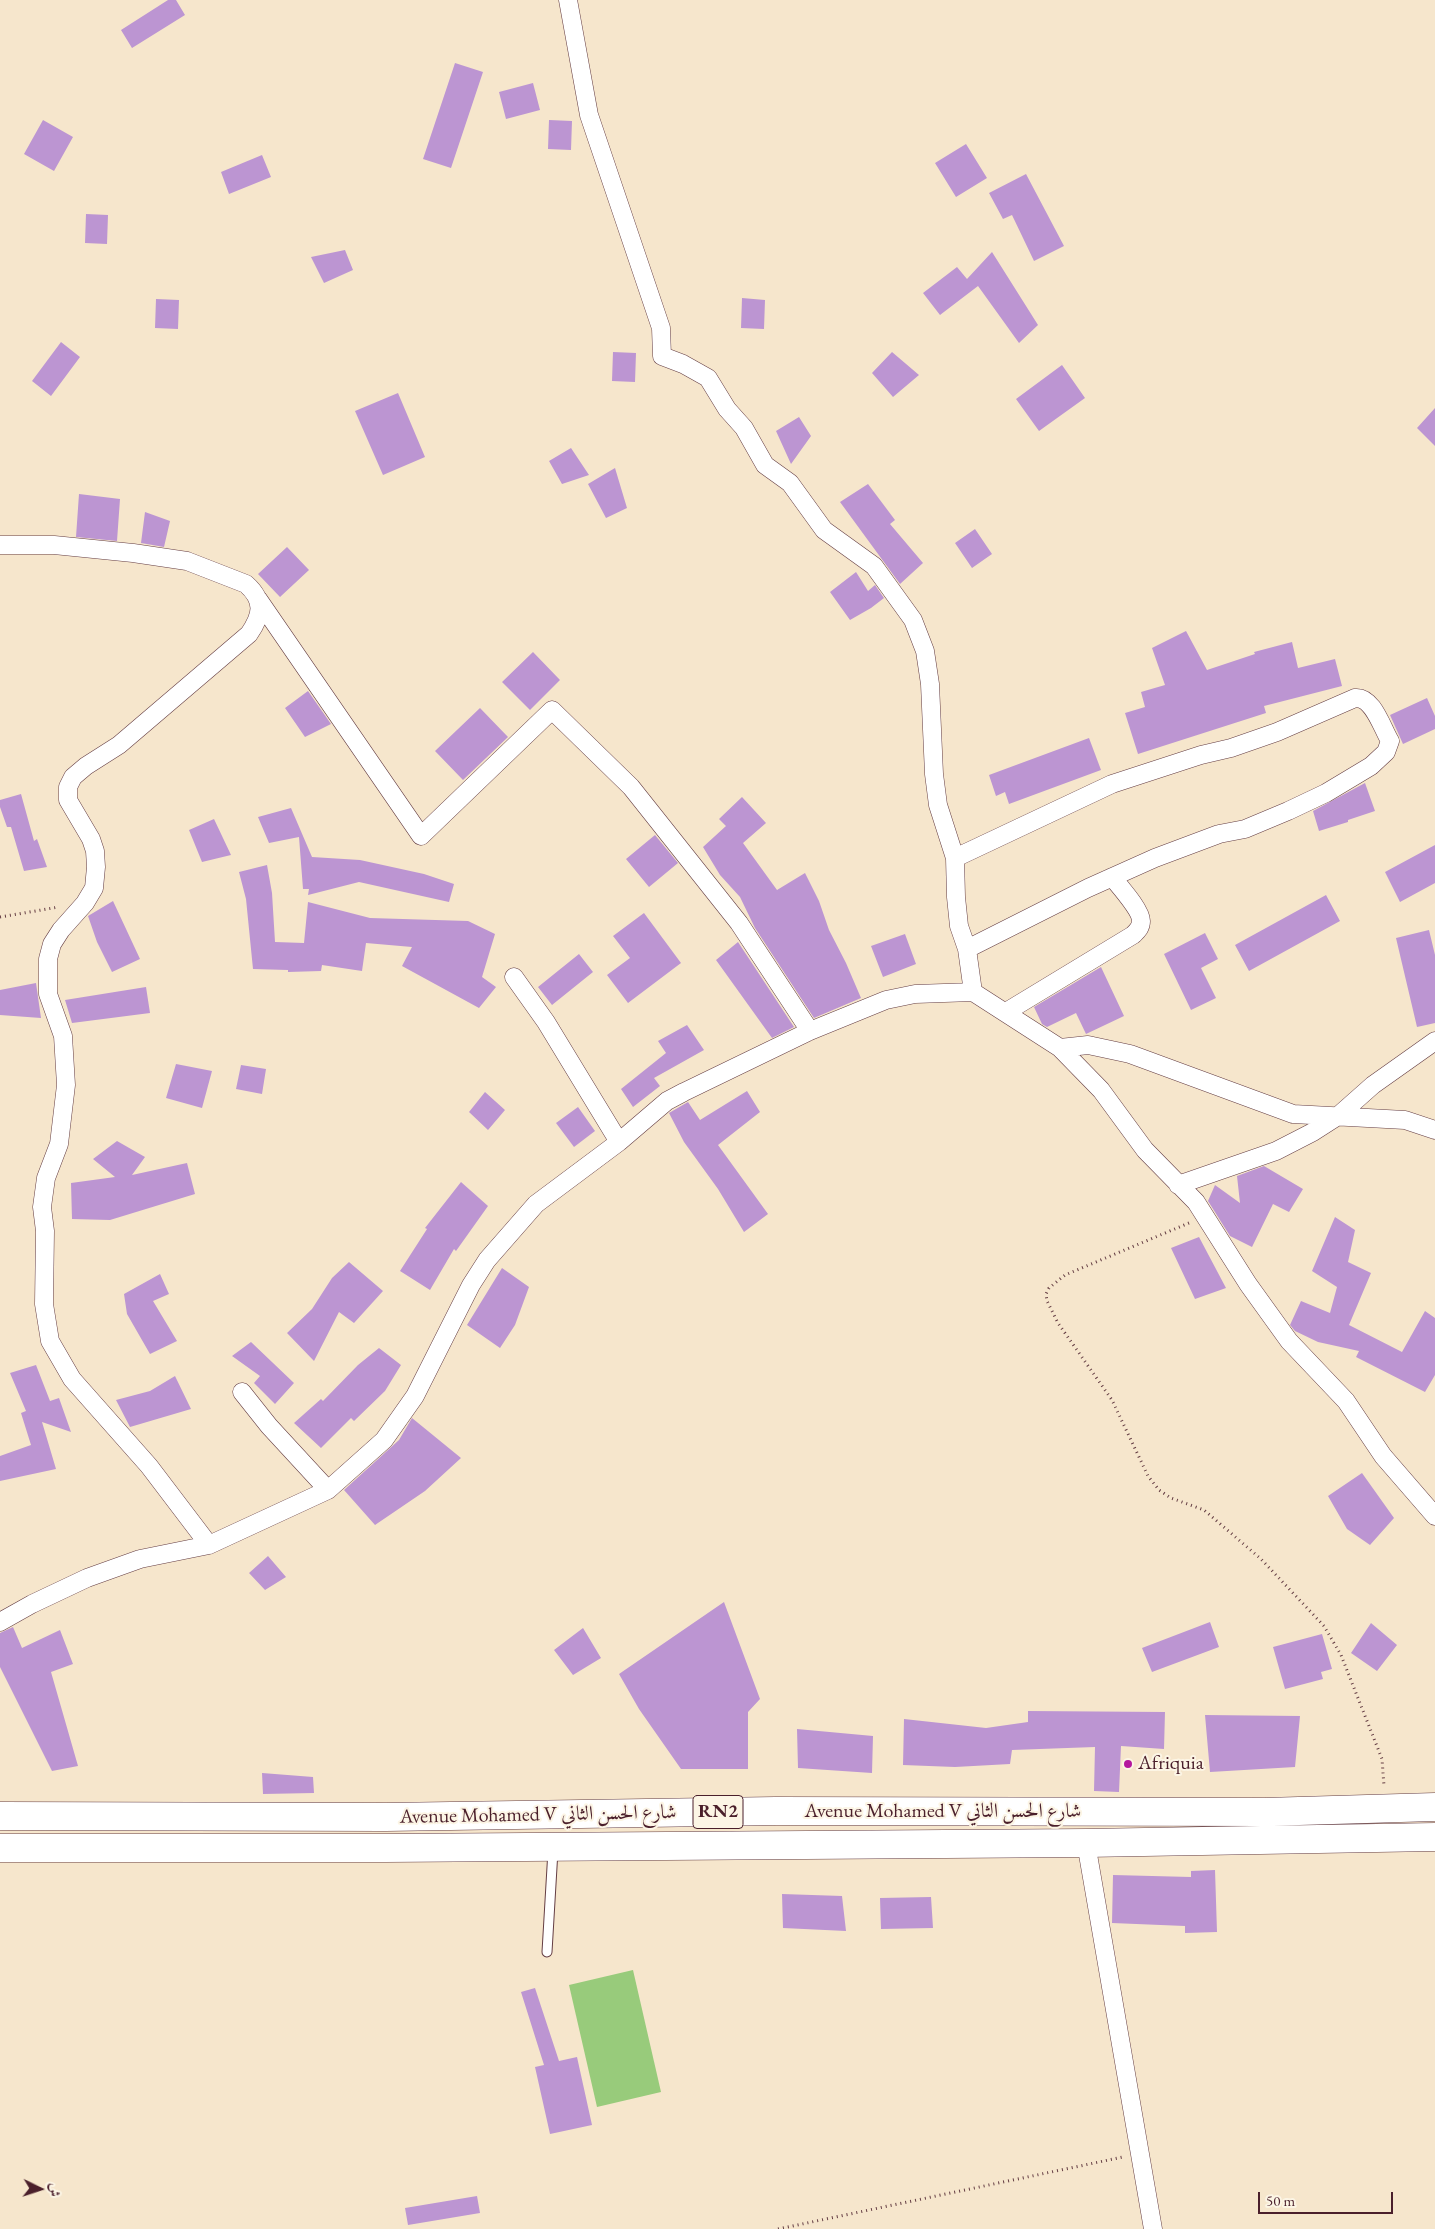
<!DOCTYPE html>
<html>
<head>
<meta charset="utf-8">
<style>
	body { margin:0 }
	#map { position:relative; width:1435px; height:2229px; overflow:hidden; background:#f6e6cc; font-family:"EB Garamond",Amiri,serif }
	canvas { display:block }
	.north { position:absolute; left:15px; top:2164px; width:50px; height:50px; -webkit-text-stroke:4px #fcf5e5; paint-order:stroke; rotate:94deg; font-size:14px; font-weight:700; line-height:20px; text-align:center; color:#4a1f2b }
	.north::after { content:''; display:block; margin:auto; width:18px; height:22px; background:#4a1f2b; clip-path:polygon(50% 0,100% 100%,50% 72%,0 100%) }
	.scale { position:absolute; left:1258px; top:2192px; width:135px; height:22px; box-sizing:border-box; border:2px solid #4a1f2b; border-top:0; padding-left:6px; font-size:15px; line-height:18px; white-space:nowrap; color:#4a1f2b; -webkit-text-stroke:4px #fcf5e5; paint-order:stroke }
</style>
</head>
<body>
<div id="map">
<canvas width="1435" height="2229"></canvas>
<div class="north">ش</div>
<div class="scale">50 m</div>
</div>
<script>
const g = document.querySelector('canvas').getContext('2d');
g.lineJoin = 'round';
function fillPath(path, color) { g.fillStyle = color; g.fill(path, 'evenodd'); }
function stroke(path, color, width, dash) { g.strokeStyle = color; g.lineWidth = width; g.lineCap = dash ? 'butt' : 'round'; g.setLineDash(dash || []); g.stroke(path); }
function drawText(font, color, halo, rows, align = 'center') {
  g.font = font + ' "EB Garamond",Amiri,serif'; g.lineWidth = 4; g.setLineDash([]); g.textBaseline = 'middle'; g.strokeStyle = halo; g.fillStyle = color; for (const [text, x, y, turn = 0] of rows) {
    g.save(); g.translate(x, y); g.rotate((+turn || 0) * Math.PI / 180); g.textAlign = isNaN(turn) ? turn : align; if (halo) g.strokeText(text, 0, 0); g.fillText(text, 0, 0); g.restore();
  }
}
fillPath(new Path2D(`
	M633,1970L661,2092L597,2107L569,1985Z`), '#98cb7b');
fillPath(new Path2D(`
	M168,0H176L185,15L132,48L121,30Z
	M455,63L483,72L451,168L423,159Z
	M533,83L540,110L506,119L499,92Z
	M43,120L73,137L54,171L24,154Z
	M549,120L572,121L571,150L548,149Z
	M966,144L987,178L956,197L935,163Z
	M262,155L271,177L229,194L221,172Z
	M1026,174L1064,246L1034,261L1012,215L1003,219L989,193Z
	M86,214L108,215L107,244L85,243Z
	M345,250L353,270L324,283L311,257Z
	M992,252L1038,325L1019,343L978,286L940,315L923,293L957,267L967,279Z
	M742,298L765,300L764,329L741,328Z
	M156,299L179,300L178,329L155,328Z
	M61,342L80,357L51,396L32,381Z
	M613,352L636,353L635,382L612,381Z
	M892,352L919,375L893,397L872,373Z
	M1062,365L1085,398L1039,431L1016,399Z
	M398,393L425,457L383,475L355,411Z
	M1435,408V446L1417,428Z
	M799,417L811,436L791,464L776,431Z
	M571,448L589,475L562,484L549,461Z
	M615,468L627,508L606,518L588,484Z
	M868,484L895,520L890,524L923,563L900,584L840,502Z
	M79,494L120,499L117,541L76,537Z
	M145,512L170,521L164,547L141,543Z
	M975,529L992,554L972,568L955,543Z
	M287,547L309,570L280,597L258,574Z
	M856,572L868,591L875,585L884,598L871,608L850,620L830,592Z
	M1186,631L1207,670L1255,654L1254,652L1292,642L1298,668L1335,659L1342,686L1264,706L1266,713L1138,754L1125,713L1145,707L1141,692L1165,685L1152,648Z
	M533,652L560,680L530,710L502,682Z
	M308,691L331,724L305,737L285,708Z
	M1427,698L1435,716V729L1403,744L1390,715Z
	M480,708L508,737L463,780L435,751Z
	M1089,738L1101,770L1009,804L1005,792L996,796L989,775Z
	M1365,783L1375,811L1348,820V822L1319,831L1313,811Z
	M21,794L34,841L37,839L47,867L24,871L11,827H7L0,807V800Z
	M742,797L766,823L743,843L777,890L805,873L819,901L829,930L846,963L861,998L814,1018L755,928L740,897L720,875L703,847L726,826L719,819Z
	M291,808L312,857L360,860L424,874L454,884L449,902L359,882L308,895L309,889H303L299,837L269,843L258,817Z
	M214,819L231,855L202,862L189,830Z
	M655,835L678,863L649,887L626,859Z
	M1435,845V883L1400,902L1385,872Z
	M267,865L272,893L275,942L304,943L308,902L370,918L468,921L495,934L482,977L496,987L479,1008L402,966L412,947L366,943L362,971L322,965L321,971L288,972V970L253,969L246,899L239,872Z
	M1326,895L1340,921L1249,971L1235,945Z
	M113,901L140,959L112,972L97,942L88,916Z
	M644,913L681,963L628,1003L607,975L630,958L613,936Z
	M1429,930L1435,955V1023L1417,1027L1396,938Z
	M1205,933L1218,959L1201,968L1216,998L1191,1010L1164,954Z
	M905,934L916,964L883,977L871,946Z
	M738,942L794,1027L772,1038L716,960Z
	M579,954L593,972L552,1005L538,987Z
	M1101,967L1124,1016L1086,1034L1076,1013L1047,1027L1042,1024L1034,1007Z
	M36,983L41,1018L0,1015V990Z
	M146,987L150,1013L72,1023L65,1000Z
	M687,1025L704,1050L654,1078L660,1086L633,1107L621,1089L666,1053L658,1041Z
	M176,1064L212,1071L202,1108L166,1098Z
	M241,1065L266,1069L262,1094L236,1089Z
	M747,1091L760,1112L718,1145L768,1214L744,1232L718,1189L684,1142L669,1113L688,1102L700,1120Z
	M485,1092L505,1110L488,1130L469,1112Z
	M578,1107L595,1131L574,1147L556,1123Z
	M117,1141L145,1157L132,1175L187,1163L195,1194L110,1220L72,1219L71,1183L115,1177L93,1159Z
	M1264,1166L1303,1189L1289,1212L1273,1204L1252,1247L1230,1236L1208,1201L1215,1185L1240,1203L1237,1176Z
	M461,1182L488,1206L456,1251L454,1249L430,1290L400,1271L427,1229L425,1228Z
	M1335,1217L1355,1230L1348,1262L1371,1273L1349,1325L1402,1352L1425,1311L1435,1318V1375L1425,1392L1356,1357L1359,1351L1318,1342L1295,1331L1290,1325L1301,1301L1330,1313L1337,1287L1312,1271Z
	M1199,1237L1226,1288L1195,1299L1171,1248Z
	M349,1262L383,1291L354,1323L339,1312L314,1361L287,1333L312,1309L332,1278Z
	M502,1268L529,1287L515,1325L500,1348L467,1325Z
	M160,1274L169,1294L153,1301L177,1341L150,1354L127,1314L124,1294Z
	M251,1342L294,1383L275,1404L254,1383L260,1376L232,1356Z
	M379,1348L401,1365L385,1391L354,1421L351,1418L321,1448L294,1423L321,1399L323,1401L358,1365Z
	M36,1365L50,1401L59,1398L71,1432L42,1422L56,1469L0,1481V1456L31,1445L21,1413L26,1411L10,1373Z
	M175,1376L191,1409L130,1427L116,1400L150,1391Z
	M412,1418L461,1458L425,1491L375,1525L344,1490L399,1440Z
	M1362,1473L1394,1518L1370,1545L1347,1529L1328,1496Z
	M268,1556L286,1577L265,1590L249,1573Z
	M724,1602L760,1699L748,1712V1769H681L639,1709L619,1674Z
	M1210,1622L1219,1647L1152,1672L1142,1648Z
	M1371,1623L1397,1645L1377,1671L1351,1653Z
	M13,1627L22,1648L60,1630L73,1664L51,1672L78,1766L52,1771L0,1667V1633Z
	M583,1628L601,1658L573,1675L554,1650Z
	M1322,1634L1332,1669L1321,1672L1323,1679L1285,1689L1273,1647Z
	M1028,1711L1165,1712L1164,1749L1121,1746L1119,1792L1094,1791L1095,1747L1012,1750L1010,1764L955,1767L903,1765L904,1719L986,1728L1028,1722Z
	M1205,1715L1300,1716L1295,1767L1210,1772Z
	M797,1729L873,1736L872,1773L798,1768Z
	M262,1773L313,1777L314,1793L263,1794Z
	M1215,1870L1217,1932L1185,1933V1926L1112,1923L1113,1875L1191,1877V1871Z
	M782,1894L842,1896L846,1931L783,1928Z
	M931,1897L933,1928L881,1929L880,1898Z
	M535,1988L559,2061L577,2057L592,2125L550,2134L535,2067L544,2065L521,1992Z
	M477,2196L480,2213L408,2225L405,2208Z`), '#bc95d2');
const service = new Path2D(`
	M547,1952L553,1850`);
const minor = new Path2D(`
	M568,0L589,115L661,328L662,356L683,364L708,378L727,409L744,428L765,465L790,483L824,530L874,566L913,620L925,651L930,684L934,774L938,805L955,858L956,897L959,926L967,949L973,992
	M0,545H54L133,553L187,561L246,584C265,601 262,615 249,634L119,745L86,766L73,777L68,787V800L91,839L95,851L96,867L94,888L85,903L61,930L52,944L48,959V994L63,1036L66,1085L59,1144L46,1178L42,1207L45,1231L44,1304L50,1341L72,1379L149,1466L209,1545
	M258,599L421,836L552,710L631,787L739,923L810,1031
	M955,858L1112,784L1201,755L1231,748L1277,732L1355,698C1373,696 1382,728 1390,741L1386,752L1371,766L1326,793L1288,811L1245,829L1219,834L1155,858L1088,888L967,949
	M514,977L546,1022L619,1142
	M1006,1012L1133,935C1137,931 1141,928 1141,921C1141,910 1120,887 1112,877
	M1060,1048L1088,1045L1130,1054L1293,1114L1405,1120L1435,1130
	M1178,1185L1276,1151L1313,1132L1338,1116L1373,1085L1435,1041
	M242,1392L269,1426L328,1490
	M0,1622L32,1604L87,1578L140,1559L209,1545L328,1490L384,1440L415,1396L471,1285L487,1260L536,1204L619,1142L667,1101L684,1092L810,1031L886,1000L915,994L973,992L1060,1048L1101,1090L1145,1150L1196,1202L1248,1284L1289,1341L1346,1401L1383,1456L1435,1516
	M1086,1843L1153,2229`);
const trunk = new Path2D(`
	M0,1816L386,1817L776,1811L1265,1812L1435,1807
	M0,1848H386L1086,1843L1435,1837`);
stroke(service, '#643d43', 11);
stroke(minor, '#643d43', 19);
stroke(trunk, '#643d43', 29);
stroke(new Path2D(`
	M0,917L59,907
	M1189,1223L1065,1275L1049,1288L1046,1294L1047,1301L1058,1323L1112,1400L1148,1476L1159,1490L1171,1498L1204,1510L1261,1559L1324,1626L1341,1655L1382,1759L1384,1786
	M778,2229L1123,2157`), '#643d43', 3, [1, 4]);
stroke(service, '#fff', 9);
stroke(minor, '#fff', 18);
stroke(trunk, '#fff', 28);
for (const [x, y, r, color] of [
	[1128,1764,5,"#b5179e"]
]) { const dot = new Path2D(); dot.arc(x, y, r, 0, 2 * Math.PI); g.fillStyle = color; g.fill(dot); stroke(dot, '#fcf5e5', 2); }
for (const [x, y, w] of [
	[718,1812,50]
]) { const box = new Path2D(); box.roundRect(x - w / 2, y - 16.5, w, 33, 4); g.fillStyle = '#fcf5e5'; g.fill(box); stroke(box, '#4a1f2b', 1); }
drawText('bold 19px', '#4a1f2b', null, [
	["RN2",718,1812]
]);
drawText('20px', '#4a1f2b', '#fcf5e5', [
	["Afriquia",1138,1764]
], 'left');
drawText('20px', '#4a1f2b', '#fcf5e5', [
	["Avenue Mohamed V شارع الحسن الثاني",943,1812],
	["Avenue Mohamed V شارع الحسن الثاني",538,1815,-1]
]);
</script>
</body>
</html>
